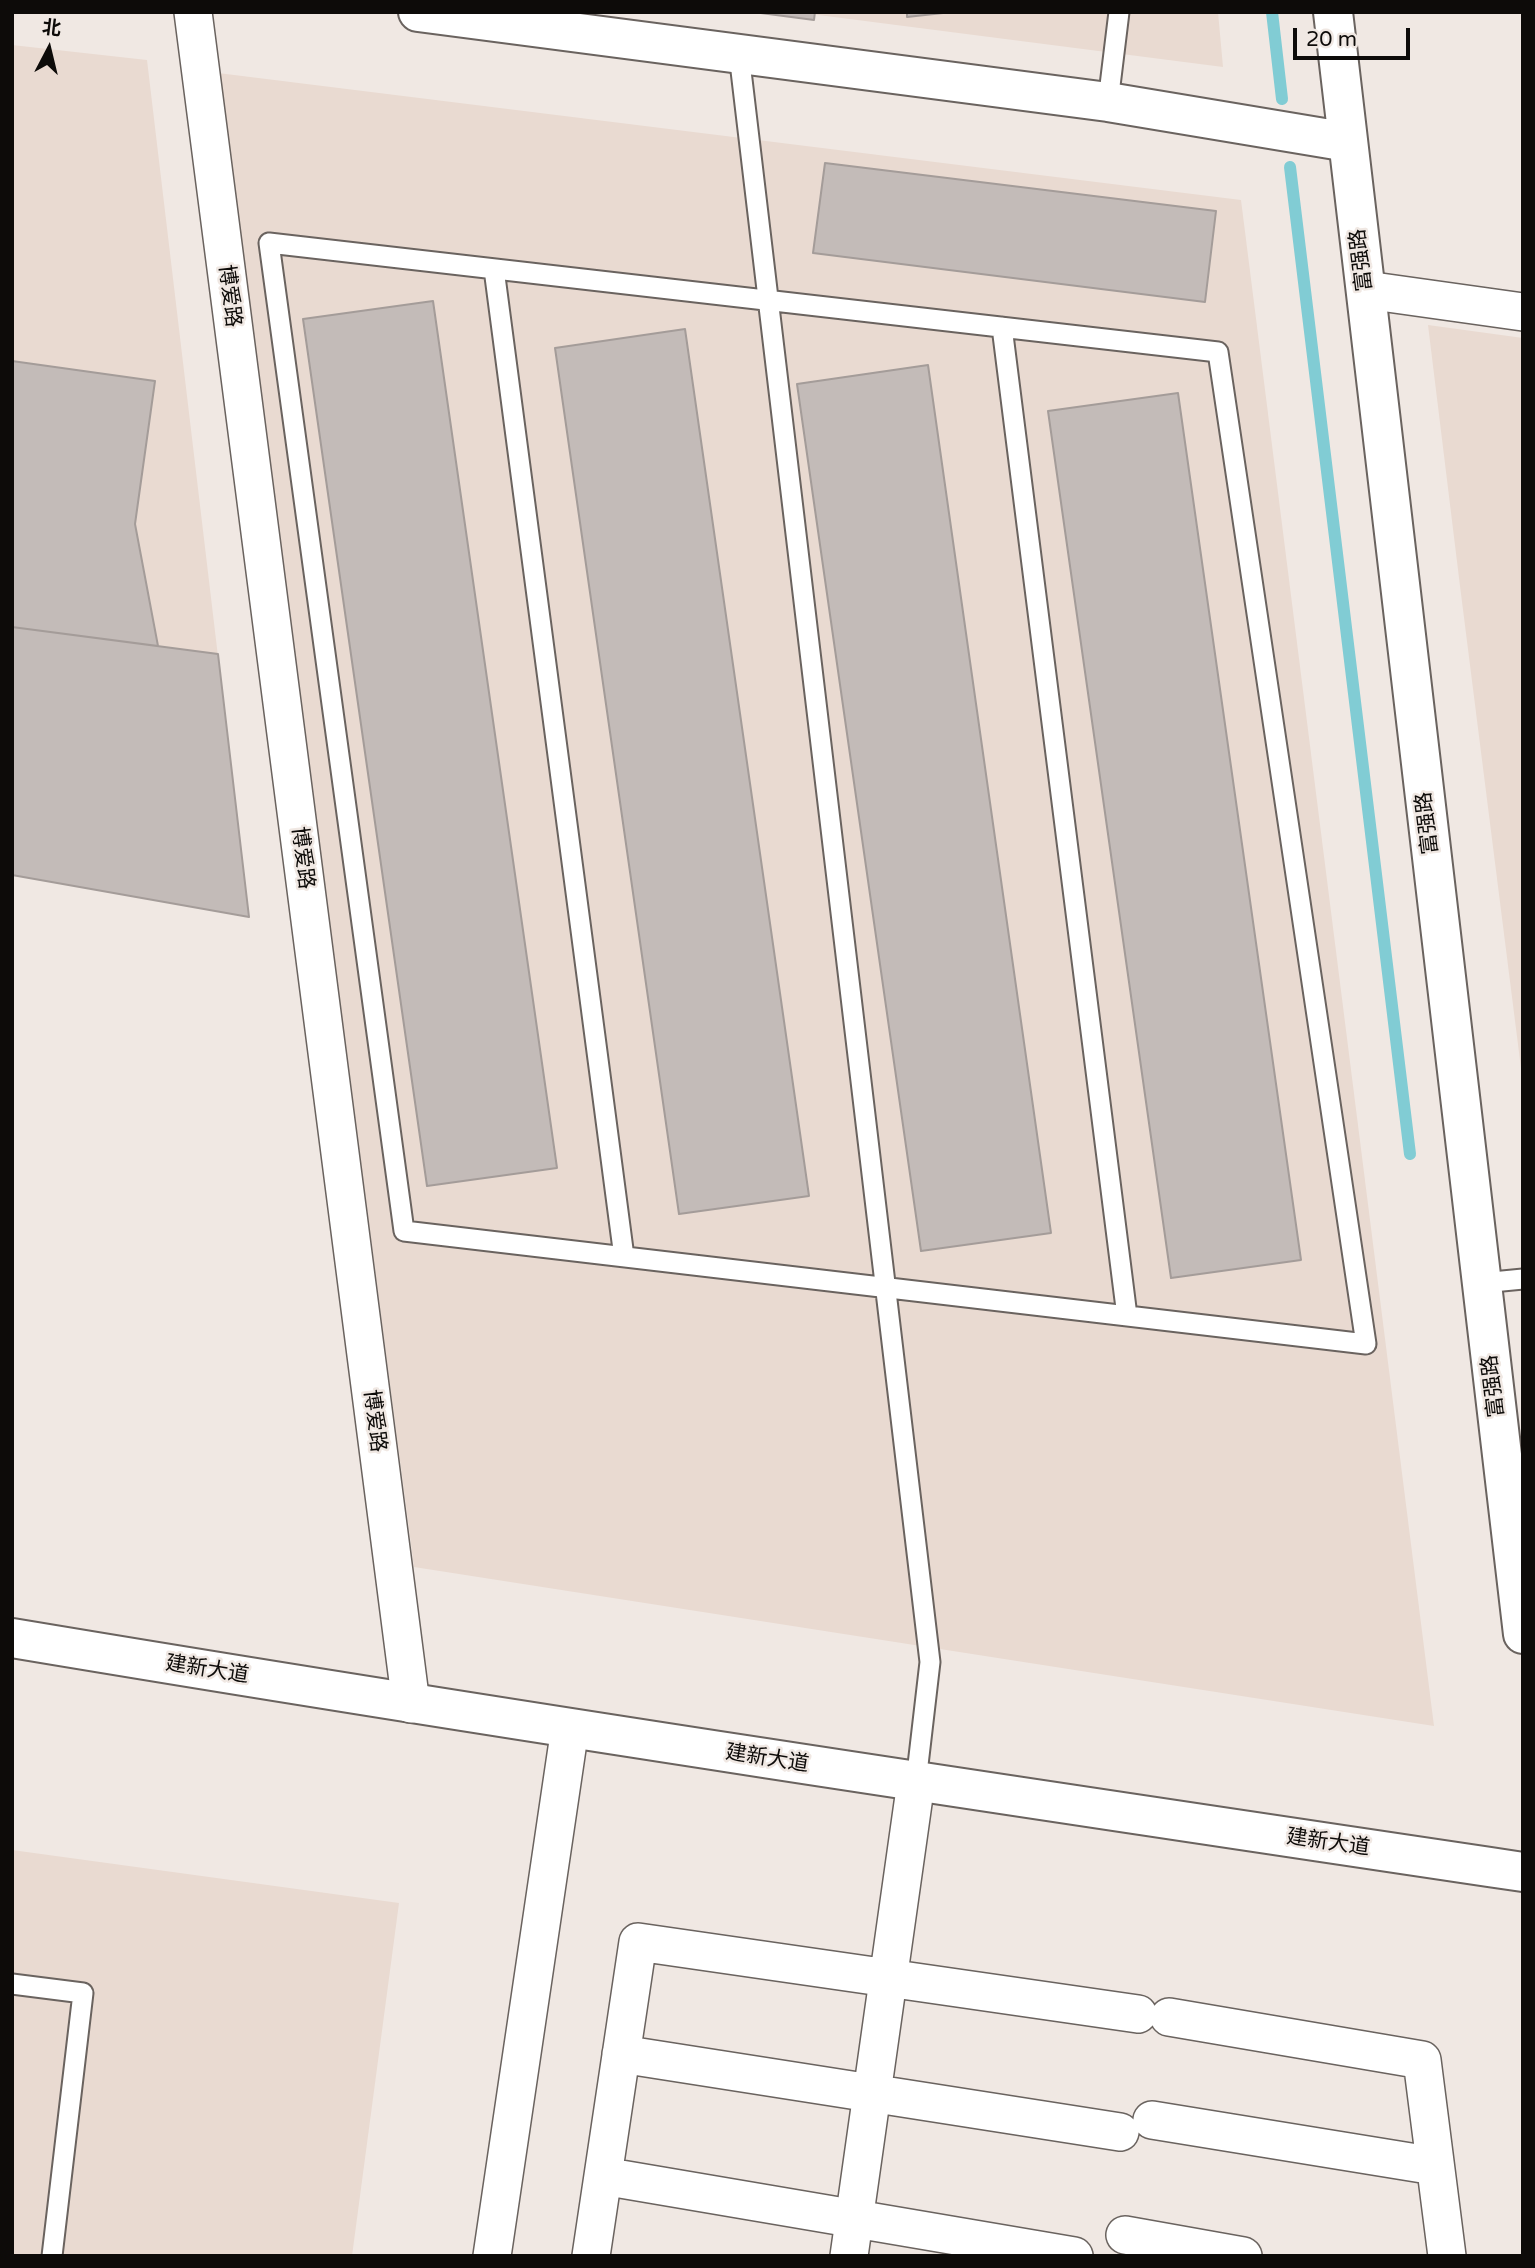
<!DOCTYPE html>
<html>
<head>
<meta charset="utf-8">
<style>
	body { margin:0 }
	#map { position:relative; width:1535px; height:2268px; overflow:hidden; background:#f0e8e3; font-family:"Varela Round","Noto Sans SC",sans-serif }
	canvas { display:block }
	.frame { position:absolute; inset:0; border:14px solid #0d0b09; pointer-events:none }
	.north { position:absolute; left:14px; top:14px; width:70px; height:70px; -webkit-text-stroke:5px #f0e8e3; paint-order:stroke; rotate:7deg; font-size:19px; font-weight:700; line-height:28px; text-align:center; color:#0d0b09 }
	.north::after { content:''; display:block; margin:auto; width:24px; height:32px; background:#0d0b09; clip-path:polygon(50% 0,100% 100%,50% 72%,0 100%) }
	.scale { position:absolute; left:1293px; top:28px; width:117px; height:32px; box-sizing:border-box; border:4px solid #0d0b09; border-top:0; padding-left:9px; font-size:21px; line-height:24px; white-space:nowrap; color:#0d0b09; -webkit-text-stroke:5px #f0e8e3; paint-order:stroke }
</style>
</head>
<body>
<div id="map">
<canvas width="1535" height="2268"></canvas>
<div class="frame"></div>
<div class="north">北</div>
<div class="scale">20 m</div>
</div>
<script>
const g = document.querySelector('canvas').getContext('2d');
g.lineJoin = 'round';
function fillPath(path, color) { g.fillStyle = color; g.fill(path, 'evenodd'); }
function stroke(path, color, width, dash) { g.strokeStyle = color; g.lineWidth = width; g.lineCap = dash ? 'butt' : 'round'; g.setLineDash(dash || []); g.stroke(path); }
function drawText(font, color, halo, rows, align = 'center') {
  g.font = font + ' "Varela Round","Noto Sans SC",sans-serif'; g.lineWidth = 5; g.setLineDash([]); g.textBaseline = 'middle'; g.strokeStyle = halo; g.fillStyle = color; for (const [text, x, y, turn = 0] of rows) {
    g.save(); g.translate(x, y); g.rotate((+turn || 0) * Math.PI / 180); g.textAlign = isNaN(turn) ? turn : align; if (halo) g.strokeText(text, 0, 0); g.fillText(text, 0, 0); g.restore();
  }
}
fillPath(new Path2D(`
	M795,12H1218L1223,67Z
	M12,45L147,60L249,917L12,875Z
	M218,73L1241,200L1434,1726L414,1567Z
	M1428,325L1523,338V1084L1460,586Z
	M12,1850L399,1903L352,2256H12Z`), '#e9dad1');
stroke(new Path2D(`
	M1272,12L1282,99
	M1290,167L1410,1154`), '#81ccd4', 12);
const building = new Path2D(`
	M753,12H815L814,20Z
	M907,12H952L907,17Z
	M825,163L1216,211L1205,302L813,253Z
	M433,301L557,1168L427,1186L303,319Z
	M685,329L809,1196L679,1214L555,348Z
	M12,361L155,381L135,524L158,646L12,627Z
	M928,365L1051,1233L921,1251L797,384Z
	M1178,393L1301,1260L1171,1278L1048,411Z
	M12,627L218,654L249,917L12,875Z`);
fillPath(building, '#c3bbb8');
stroke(building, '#a49c99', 2);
const lane = new Path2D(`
	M739,54L930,1662L916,1782
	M1108,102L1119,12
	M269,243L1218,352L1366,1344L404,1231Z
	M494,269L624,1257
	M1002,327L1127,1316
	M1482,1283L1523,1279
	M12,1984L83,1993L52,2256`);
const street = new Path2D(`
	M193,12L411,1704
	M1366,290L1523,312
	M1169,2017L1422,2060L1447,2256
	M621,2054L1120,2132
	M1152,2120L1435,2166
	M603,2176L1074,2256
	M1125,2235L1243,2256
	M492,2256L570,1728
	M591,2256L638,1942L1138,2014
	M849,2256L916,1782`);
const secondary = new Path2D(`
	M418,12L1108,102L1348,142
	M1333,12L1523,1634
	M12,1638C515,1722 1019,1797 1523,1872`);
stroke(lane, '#6a635f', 23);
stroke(street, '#6a635f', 40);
stroke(secondary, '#6a635f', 42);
stroke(lane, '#fff', 19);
stroke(street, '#fff', 37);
stroke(secondary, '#fff', 38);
drawText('21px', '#0d0b09', '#f0e8e3', [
	["富强路",1362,260,-97],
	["博爱路",229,296,83],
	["富强路",1428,823,-97],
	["博爱路",302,858,83],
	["富强路",1494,1386,-97],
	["博爱路",374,1421,83],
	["建新大道",207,1670,9],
	["建新大道",767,1759,9],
	["建新大道",1328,1843,8]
]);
</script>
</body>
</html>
